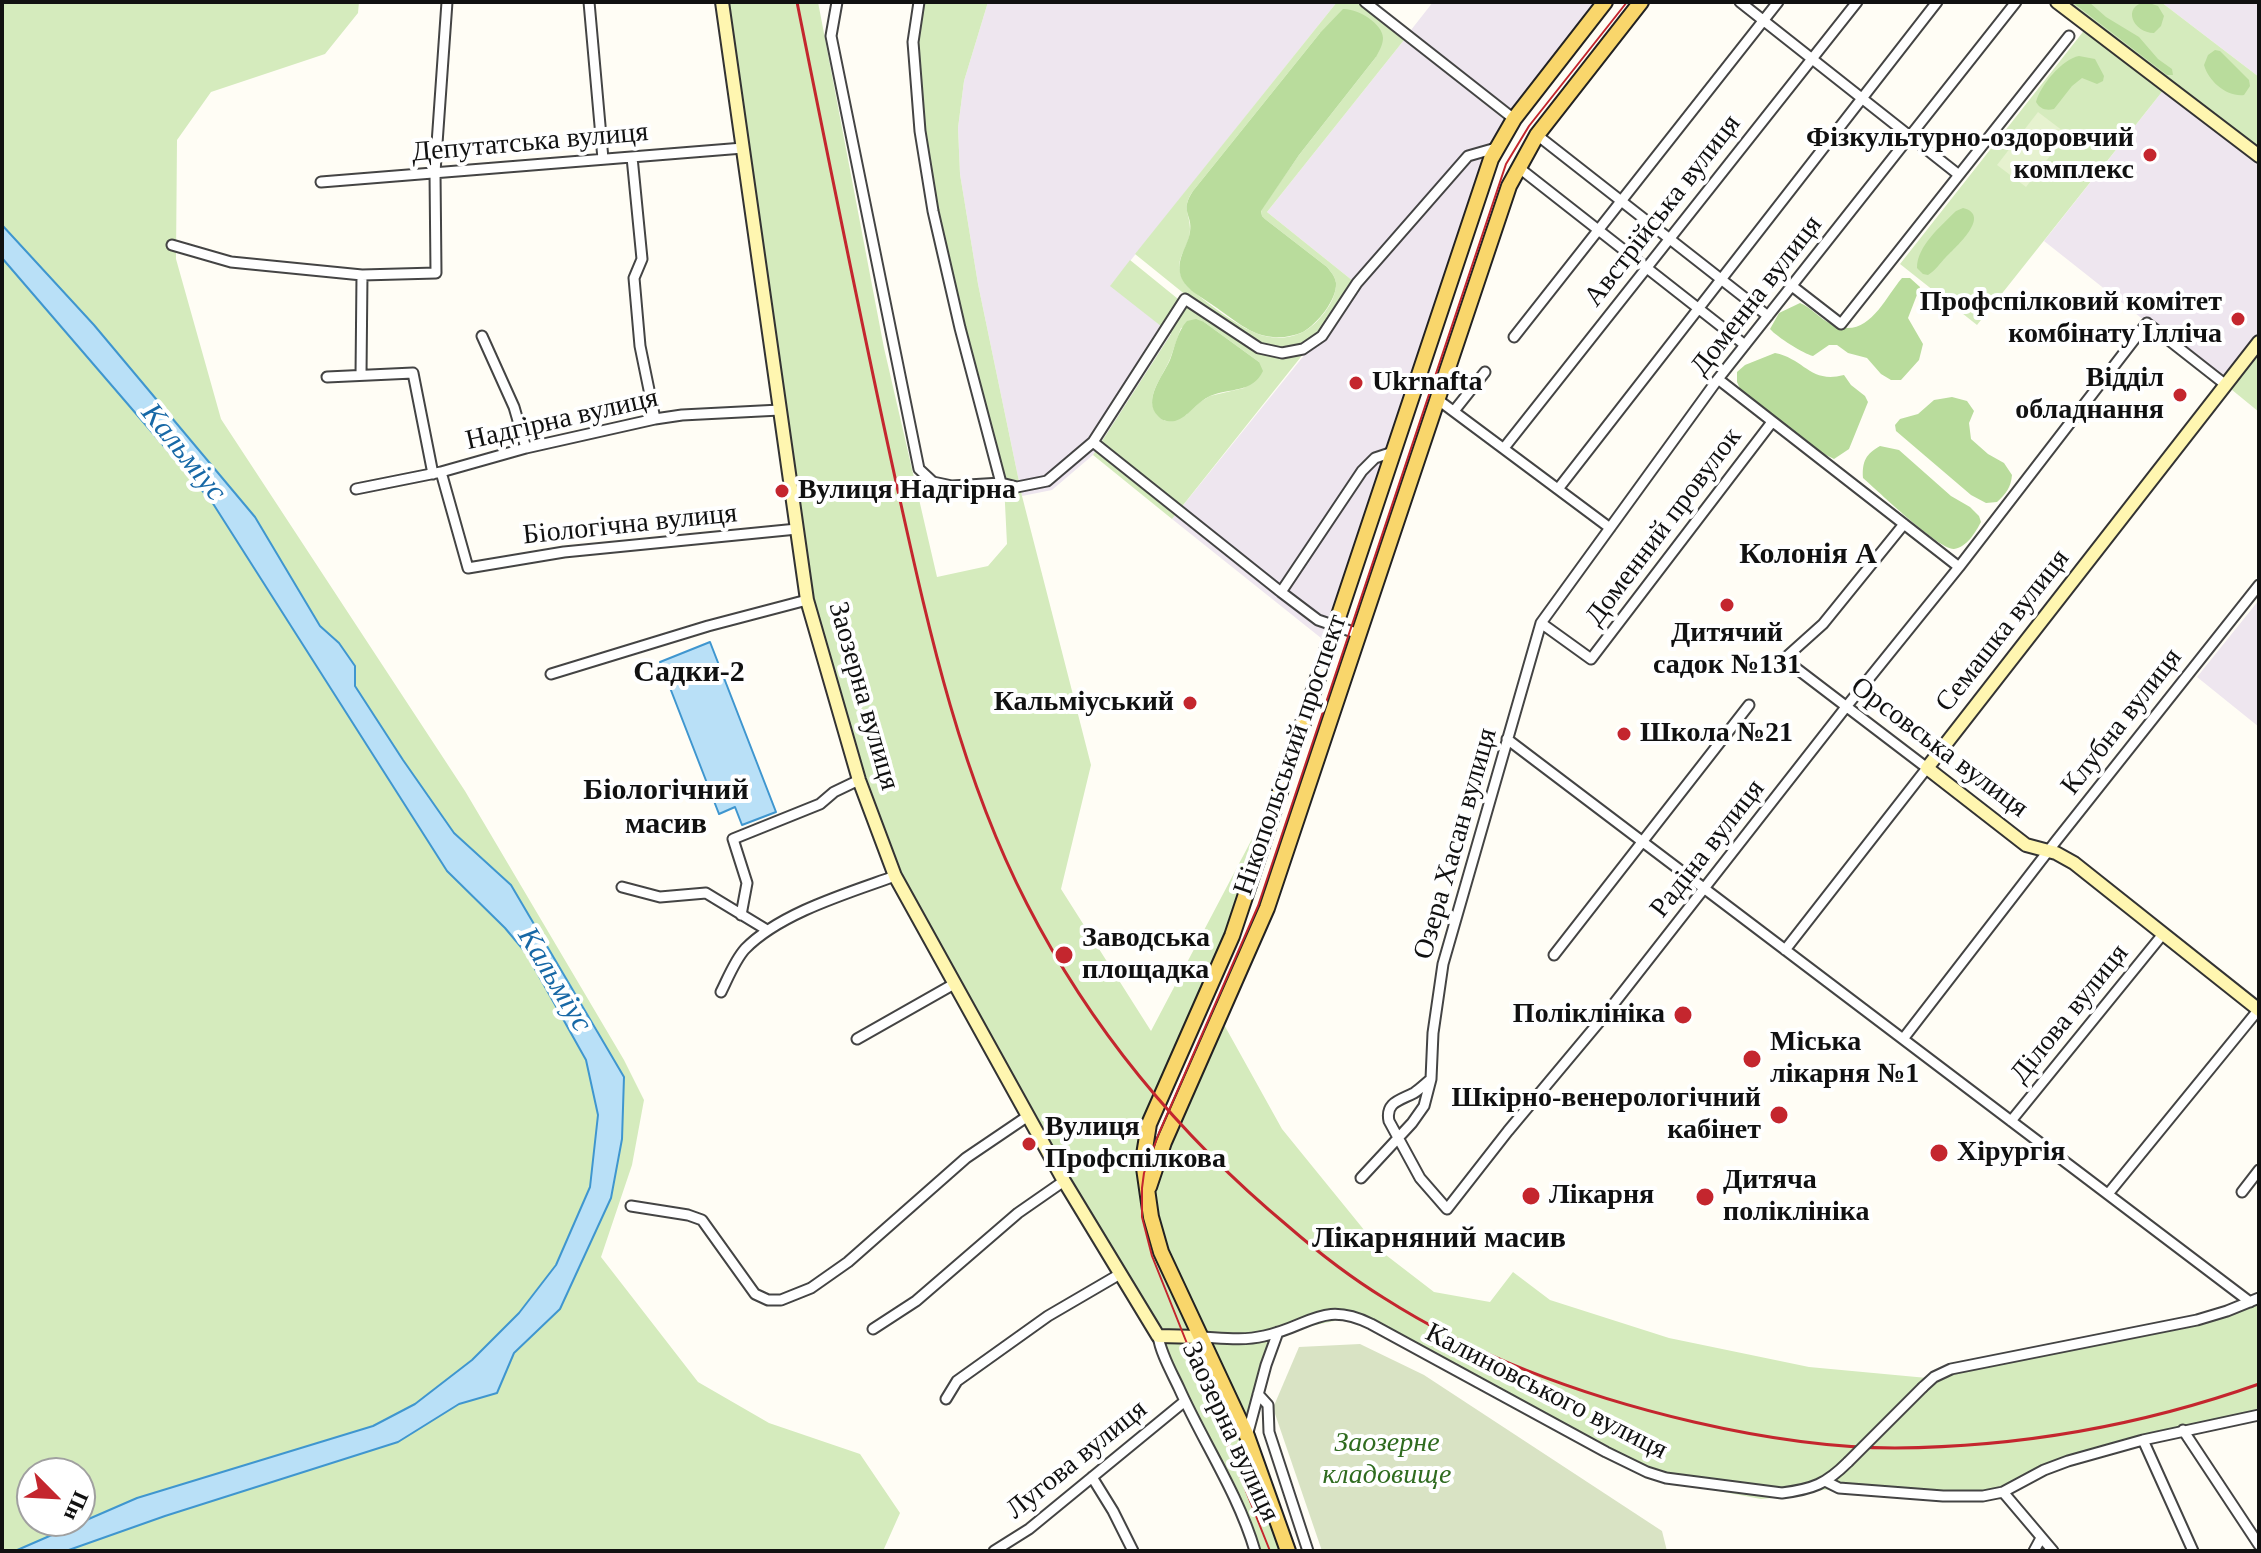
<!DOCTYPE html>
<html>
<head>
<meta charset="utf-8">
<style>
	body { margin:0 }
	#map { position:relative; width:2261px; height:1553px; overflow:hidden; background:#fffdf5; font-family:"Times New Roman",serif }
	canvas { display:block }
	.frame { position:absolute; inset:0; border:4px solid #111; pointer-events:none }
	.north { position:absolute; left:16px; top:1457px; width:80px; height:80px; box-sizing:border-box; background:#fff; border:2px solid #a0a0a0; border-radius:50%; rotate:114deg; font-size:22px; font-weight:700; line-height:32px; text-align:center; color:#111 }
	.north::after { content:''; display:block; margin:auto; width:28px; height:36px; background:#c4262e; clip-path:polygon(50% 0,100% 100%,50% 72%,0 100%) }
</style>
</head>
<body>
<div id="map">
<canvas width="2261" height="1553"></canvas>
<div class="frame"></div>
<div class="north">Пн</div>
</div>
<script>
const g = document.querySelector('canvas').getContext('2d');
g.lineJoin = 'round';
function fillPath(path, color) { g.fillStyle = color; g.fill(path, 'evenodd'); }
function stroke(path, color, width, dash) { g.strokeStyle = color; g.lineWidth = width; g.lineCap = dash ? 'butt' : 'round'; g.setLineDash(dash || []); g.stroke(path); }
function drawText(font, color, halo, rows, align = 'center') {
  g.font = font + ' "Times New Roman",serif'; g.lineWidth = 8; g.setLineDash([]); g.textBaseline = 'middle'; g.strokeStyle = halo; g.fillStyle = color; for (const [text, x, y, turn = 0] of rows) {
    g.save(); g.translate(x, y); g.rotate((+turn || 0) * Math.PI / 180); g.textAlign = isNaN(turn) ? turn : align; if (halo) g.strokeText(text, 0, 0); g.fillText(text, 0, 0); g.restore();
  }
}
fillPath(new Path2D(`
	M988,2H1337L1111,285L1171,334L1093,455L1052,490L1022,496L978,284L960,174L958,128L964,81Z
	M1433,2H1599L1514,111L1411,30Z
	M2161,2H2259V77L2212,41Z
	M1404,40L1506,121L1493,144L1466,151L1353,281L1267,212Z
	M2165,88L2259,160V342L2226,385L2044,241Z
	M1487,155L1326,642L1172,519L1360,286L1470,160Z
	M2259,600V727L2197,677Z`), '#eee6ef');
fillPath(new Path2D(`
	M2,2H359L358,13L325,54L211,92L177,140L176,259L221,419L465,791L624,1060L644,1100L632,1165L601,1257L698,1382L769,1423L860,1454L900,1513L883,1551H66L165,1516L398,1442L459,1404L497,1393L514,1353L560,1309L611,1198L598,1031L511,885L454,833L403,760L355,686V666L339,643L320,626L255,517L190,439L2,225Z
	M722,2H818L884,348L937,577L988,566L1007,544L1004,484L963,327L936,211L923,130L916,42L922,2H988L964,81L958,128L960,174L978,284L1022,496L1091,765L1061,889L1151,1031L1273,799L1228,935L1146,1122L1150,1218L1235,1414L1287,1551H1255L1160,1348L895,876L807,600Z
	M1337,2H1356L1404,40L1267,212L1353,281L1317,334L1301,345L1282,349L1261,345L1187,296L1135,254ZM1320,33L1376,57L1299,155L1261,210L1262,216L1265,219L1327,267C1331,272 1335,276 1336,283C1337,301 1317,326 1301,333C1290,338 1277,339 1265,336C1244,332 1203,300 1186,285C1169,258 1190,252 1190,229C1190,213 1181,208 1193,191Z
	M2063,2H2161L2259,77V152Z
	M2086,28L2165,88L1977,325L1900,264Z
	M2,258L212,502L447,871L505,928L526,953L586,1060L598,1115L590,1187L556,1265L519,1313L472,1360L415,1404L373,1426L137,1498L15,1551H2ZM32,1473H80V1521H32Z
	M1130,260L1183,303L1258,352L1304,353L1172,519L1093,455L1171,334L1110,286ZM1204,322L1259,362L1244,388L1210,396L1200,402L1186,415L1165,421C1138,403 1161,381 1170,359C1174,349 1177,338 1181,328Z
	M2259,342V412L2226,385Z
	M1222,1021L1282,1129L1382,1252L1434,1292L1490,1302L1513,1272L1550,1300L1669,1338L1809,1367L1938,1379L1952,1373L2198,1325L2229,1316L2259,1303V1409L2083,1453L2004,1489L1986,1495L1848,1488L1810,1491L1785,1497L1761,1499L1665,1481L1371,1322L1344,1319L1286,1331L1243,1335L1205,1333L1169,1252L1158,1216L1154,1187L1161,1162Z
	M1280,1340C1262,1374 1254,1398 1253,1437L1210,1341L1244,1343Z`), '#d5ebbd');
fillPath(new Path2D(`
	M2072,2H2089L2106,17L2139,37L2158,59L2172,69L2173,75H2167Z
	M2146,2L2158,6L2164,16L2161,26L2154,33C2133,33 2121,6 2146,2Z
	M1343,9C1356,8 1383,23 1383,38C1383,45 1379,51 1376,57L1299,155L1261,211L1262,216L1265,219L1327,267C1331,272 1335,276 1336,283C1337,300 1317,324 1303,332C1294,336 1283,338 1273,337C1251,336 1232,318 1214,306C1202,297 1183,289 1180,273C1177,257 1188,246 1190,232C1193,214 1179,212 1193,191L1320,33Z
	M2215,50L2220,51L2249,80L2250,86L2244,95C2227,97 2209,82 2204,65L2208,55Z
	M2079,56L2095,59L2104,76L2103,81L2097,84L2082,78L2072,86L2054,109C2046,111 2040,109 2036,102C2040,86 2062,59 2079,56Z
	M1963,208C1992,215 1956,247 1946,257C1940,263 1936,270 1928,275L1923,274L1917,268C1917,246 1941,226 1956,211Z
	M1902,278H1910L1920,287L1908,318L1923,344L1919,360L1901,380H1891L1881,374L1867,358L1848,353L1837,345H1829L1813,356C1804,354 1777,337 1770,329L1779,313L1800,303C1812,308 1819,318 1831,324C1868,341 1883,300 1902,278Z
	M1196,319L1204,322L1259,362L1263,371C1253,393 1229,388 1210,396C1196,402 1189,417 1175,421C1169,422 1162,421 1158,416C1142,400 1163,376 1170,360C1175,347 1177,332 1187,321Z
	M1775,353C1805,359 1810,384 1844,375L1851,385L1865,396L1868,402L1849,449L1834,459L1814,449L1741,391L1737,382V372L1745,365Z
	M1952,397L1967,401L1974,411L1969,423L1971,439L1988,454L2004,463L2012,475C2011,487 2006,494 1997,502L1986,503L1971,495L1896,431L1895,425L1900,419L1918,414L1934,400Z
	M1880,446L1899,450L1951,496L1970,507L1979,516L1981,522C1975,533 1967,547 1954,549C1939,550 1877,490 1863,478C1862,461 1866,454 1880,446Z`), '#b9dc9c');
fillPath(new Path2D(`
	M1360,1344L1424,1375L1662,1531L1667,1551H1322L1273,1408L1299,1347Z`), '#d9e3c4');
fillPath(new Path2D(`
	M2038,112L2067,134L2026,187L1997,165Z`), '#e6f2cf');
const water = new Path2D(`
	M2,225L94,325L255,517L320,626L339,643L355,666V686L403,760L454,833L511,885L624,1077L622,1139L611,1198L560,1309L514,1353L497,1393L459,1404L398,1442L165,1516L66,1551H15L137,1498L373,1426L415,1404L472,1360L519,1313L556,1265L590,1187L598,1115L586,1060L526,953L505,928L447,871L212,502L2,258Z
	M710,642L776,812L742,825L735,807L719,814L660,662Z`);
fillPath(water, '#b9e0f7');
stroke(water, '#3f96cf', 2);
const street = new Path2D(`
	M589,2L603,159
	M837,2L831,36L919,469L933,482L952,486L1001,483L1017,487L1047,481L1093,442L1185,299L1259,348L1282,353L1303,349L1322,336L1357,283L1468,156L1496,148
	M919,2L913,42L920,131L933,211L960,328L1001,483
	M1365,2L1514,119
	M1740,2L1959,175
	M2016,2L1718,379L1541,623L1443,964L1433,1033L1431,1079C1425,1084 1420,1089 1414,1093C1401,1100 1385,1102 1389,1121L1420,1178L1447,1209L1508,1131L1605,1015L1846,707L1959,567L2147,323L2226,385
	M1537,135L1768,316
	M632,157L642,259L634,278L640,346L655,419
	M1518,167L1745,345
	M321,182L743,148
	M172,245L231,262L362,275L436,273L435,172L447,2
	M1792,286L1841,324L2069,36
	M482,336L514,407L526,448
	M1514,337L1778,2
	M361,375L362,275
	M327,377L413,373L433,474
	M1718,379L1959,567
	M1437,399L1610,528
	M1454,411L1485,372
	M1093,442L1281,592
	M1504,448L1857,2
	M441,472L468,568L564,552L797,529
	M356,489L441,472L526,448L655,419L682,415L780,410
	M1558,489L1937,2
	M1541,623L1591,659L1772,422
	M1359,634L1318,620L1281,592L1362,471L1375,458L1393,452
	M551,674L708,626L807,600
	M1507,739L2250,1302
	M622,887L660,897L706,893L767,930
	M741,915L747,883L733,839L820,804L834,792L859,780
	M1785,950L1927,768L1784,659L1823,624L1904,524
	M1554,955L1749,705
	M721,992C728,978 735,960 745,949C780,913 848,893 895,876
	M857,1039L954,984
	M1903,1039L2056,841L2259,585
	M2011,1121L2163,934
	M1361,1178L1412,1123L1424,1106L1431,1079
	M2242,1192L2259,1170
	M2108,1194L2259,1009
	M631,1206L688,1215L702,1220L755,1294L768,1300H781L811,1288L848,1262L966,1158L1028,1116
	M873,1329L916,1301L1018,1213L1064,1181
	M1158,1336C1161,1354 1171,1371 1179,1388C1203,1442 1238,1493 1255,1551
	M1201,1337C1222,1338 1243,1341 1264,1336C1309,1327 1322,1300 1371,1324L1606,1452L1647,1472L1666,1478L1782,1493C1813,1489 1826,1484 1848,1462
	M1923,1387L1934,1377L1951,1369L2197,1320L2227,1311L2259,1298
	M1258,1394L1268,1405L1269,1432L1308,1551
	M946,1399L957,1381L1048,1316L1120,1274
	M2183,1430L2259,1545
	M1247,1436L1266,1365L1278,1332
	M2143,1440L2193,1551
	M1092,1477L1113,1511L1133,1551
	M1827,1482L1839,1488L1943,1496H1983L2003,1492L2044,1470L2068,1461L2143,1440L2259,1415
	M2003,1492L2053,1551
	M994,1551L1029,1529L1185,1401
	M2034,1551L2041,1538`);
const secondary = new Path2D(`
	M722,2L807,600L859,780L895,876L1064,1181L1158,1336L1201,1337
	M2057,2L2259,156
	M2259,342L1927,768L2026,845L2056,853L2074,863L2259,1010`);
const primary = new Path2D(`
	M1149,1187L1164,1142L1267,908L1509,186L1537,135L1641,2
	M1288,1551L1247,1436L1161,1252L1151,1217L1143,1161L1149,1124L1232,936L1491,159L1514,119L1605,2`);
stroke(street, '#444', 13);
stroke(secondary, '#333', 16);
stroke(primary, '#222', 18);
stroke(street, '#fff', 9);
stroke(secondary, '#fff6b0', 12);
stroke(primary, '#f9d66b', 14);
stroke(new Path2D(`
	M1270,1551L1152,1256L1142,1217V1188L1144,1173L1159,1133L1258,906L1506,164L1529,126L1627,2`), '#c4262e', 2);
stroke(new Path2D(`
	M797,2C829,162 861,323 896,482C928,626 959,772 1027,904C1091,1029 1181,1137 1289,1227C1319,1253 1350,1277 1384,1298C1478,1358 1586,1397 1694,1422C1759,1437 1828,1448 1895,1448C2019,1447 2143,1425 2259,1384`), '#c4262e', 3);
const streetBridge = new Path2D(`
	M1848,1462L1923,1387`);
stroke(streetBridge, '#444', 13, []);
stroke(streetBridge, '#fff', 9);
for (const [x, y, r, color] of [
	[2150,155,8,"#c4262e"],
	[2238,319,8,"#c4262e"],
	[1356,383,8,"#c4262e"],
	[2180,395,8,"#c4262e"],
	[782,491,8,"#c4262e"],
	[1727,605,8,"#c4262e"],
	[1190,703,8,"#c4262e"],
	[1624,734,8,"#c4262e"],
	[1064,955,10,"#c4262e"],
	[1683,1015,10,"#c4262e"],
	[1752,1059,10,"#c4262e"],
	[1779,1115,10,"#c4262e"],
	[1029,1144,8,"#c4262e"],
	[1939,1153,10,"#c4262e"],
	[1531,1196,10,"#c4262e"],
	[1705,1197,10,"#c4262e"]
]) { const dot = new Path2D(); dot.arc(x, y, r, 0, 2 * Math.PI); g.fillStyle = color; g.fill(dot); stroke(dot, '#fff', 3); }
drawText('bold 28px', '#111', '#fff', [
	["Фізкультурно-оздоровчий",2134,139,"right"],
	["комплекс",2134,171,"right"],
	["Профспілковий комітет",2222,303,"right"],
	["комбінату Ілліча",2222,335,"right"],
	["Відділ",2164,379,"right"],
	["обладнання",2164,411,"right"],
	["Ukrnafta",1372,383],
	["Вулиця Надгірна",798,491],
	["Дитячий",1727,634,"center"],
	["садок №131",1727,666,"center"],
	["Кальміуський",1174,703,"right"],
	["Школа №21",1640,734],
	["Заводська",1082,939],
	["площадка",1082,971],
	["Поліклініка",1665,1015,"right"],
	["Міська",1770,1043],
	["лікарня №1",1770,1075],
	["Шкірно-венерологічний",1761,1099,"right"],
	["кабінет",1761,1131,"right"],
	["Вулиця",1045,1128],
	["Профспілкова",1045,1160],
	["Хірургія",1957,1153],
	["Дитяча",1723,1181],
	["поліклініка",1723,1213],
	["Лікарня",1549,1196]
], 'left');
drawText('28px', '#111', '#fff', [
	["Депутатська вулиця",530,143,-5],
	["Австрійська вулиця",1663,211,-52],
	["Доменна вулиця",1757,296,-52],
	["Надгірна вулиця",562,420,-13],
	["Біологічна вулиця",630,525,-6],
	["Доменний провулок",1664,527,-53],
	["Семашка вулиця",2003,631,-52],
	["Заозерна вулиця",863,696,74],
	["Клубна вулиця",2122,722,-52],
	["Орсовська вулиця",1939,748,37],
	["Нікопольський проспект",1291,755,-71],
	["Озера Хасан вулиця",1456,844,-74],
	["Радіна вулиця",1708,849,-52],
	["Ділова вулиця",2070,1014,-51],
	["Калиновського вулиця",1546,1392,27],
	["Заозерна вулиця",1230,1432,65],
	["Лугова вулиця",1077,1460,-39]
]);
drawText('italic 28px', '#2f6b1f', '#fff', [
	["Заозерне",1387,1444],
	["кладовище",1387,1476]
]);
drawText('italic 30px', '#1768a6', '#fff', [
	["Кальміус",183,453,51],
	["Кальміус",554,980,59]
]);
drawText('bold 30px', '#111', '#fff', [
	["Колонія А",1808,555],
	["Садки-2",689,673],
	["Біологічний",666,791],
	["масив",666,825],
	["Лікарняний масив",1439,1239]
]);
</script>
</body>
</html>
